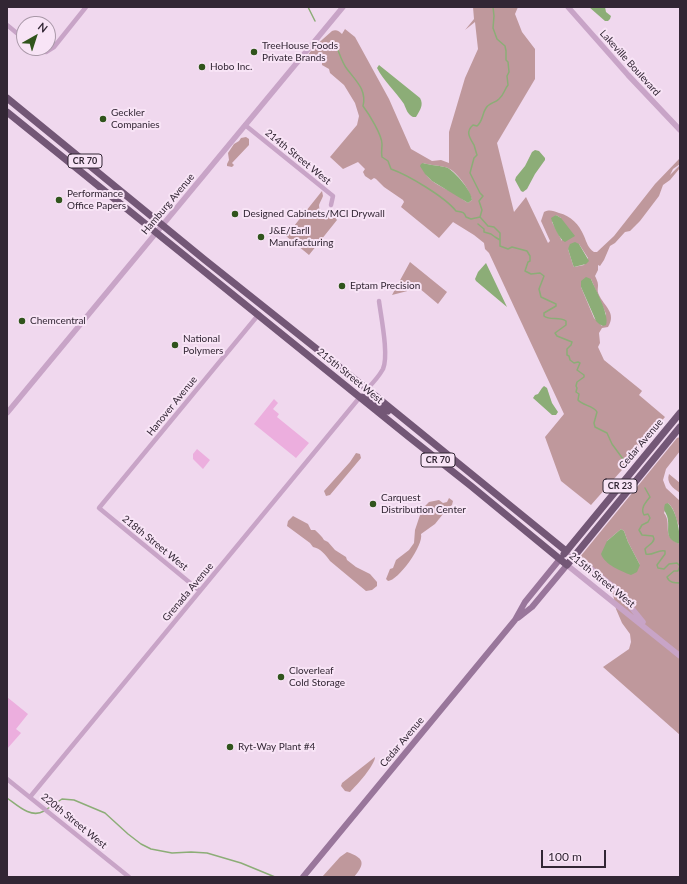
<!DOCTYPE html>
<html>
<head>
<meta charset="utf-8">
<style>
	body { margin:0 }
	#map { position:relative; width:687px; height:884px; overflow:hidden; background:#f0d8ee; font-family:Lato,sans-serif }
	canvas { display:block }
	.frame { position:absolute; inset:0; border:8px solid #322634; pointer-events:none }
	.north { position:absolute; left:16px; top:16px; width:40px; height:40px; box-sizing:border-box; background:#f8e4f6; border:1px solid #a998a8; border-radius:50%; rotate:39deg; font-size:11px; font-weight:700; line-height:16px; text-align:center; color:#322634 }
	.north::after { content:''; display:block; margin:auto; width:14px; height:18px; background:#30541c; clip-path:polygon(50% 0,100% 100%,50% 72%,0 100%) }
	.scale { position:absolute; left:541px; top:850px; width:65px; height:18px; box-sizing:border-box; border:2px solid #322634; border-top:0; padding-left:5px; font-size:12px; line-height:14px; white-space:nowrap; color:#322634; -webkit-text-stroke:3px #f8e4f6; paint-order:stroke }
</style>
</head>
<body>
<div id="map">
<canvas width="687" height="884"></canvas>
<div class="frame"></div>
<div class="north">N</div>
<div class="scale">100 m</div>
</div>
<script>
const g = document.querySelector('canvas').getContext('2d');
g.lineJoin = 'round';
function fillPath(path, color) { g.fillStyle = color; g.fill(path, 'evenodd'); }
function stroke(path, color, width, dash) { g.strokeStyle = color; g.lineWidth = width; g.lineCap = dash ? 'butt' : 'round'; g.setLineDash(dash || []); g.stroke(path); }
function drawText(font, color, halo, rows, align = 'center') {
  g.font = font + ' Lato,sans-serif'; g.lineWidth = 4; g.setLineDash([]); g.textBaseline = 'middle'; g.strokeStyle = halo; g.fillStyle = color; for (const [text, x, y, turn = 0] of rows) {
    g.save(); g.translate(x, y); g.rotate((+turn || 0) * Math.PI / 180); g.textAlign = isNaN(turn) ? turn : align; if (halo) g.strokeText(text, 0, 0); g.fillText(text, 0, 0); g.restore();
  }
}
fillPath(new Path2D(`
	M473,7H518L515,14L522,32L535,49V79L497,143L514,212L526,197L548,243L550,241L541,221L544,212C550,209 553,211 559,213C571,216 579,224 584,236C587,243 588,248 594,252H597L614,236L655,184L680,158V164L673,169L670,175L680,165V168L670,180L663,185L659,196L640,221L630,231L625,232L615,243L610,246L604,260L600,266L598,265V270L595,276C596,278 598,282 598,285C598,289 597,291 599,295C604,306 617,313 608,327L602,328L599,333L600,343L598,347L604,360L641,390L642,391L639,395L665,417L628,460L629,462L591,505L561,481L545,437L564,414L489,253L485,249L484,243L474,235L453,222L439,238L401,207L404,202L403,200L384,187L376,179L374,178L371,180L365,176L363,172L365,169L358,162L343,169L330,157L357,125L359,116L355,103L344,85L330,73L329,69L322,65V62L317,60L315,57L308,59L307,56L314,47L332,31C336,29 339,31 342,34L345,29L355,37L389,99L411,149L432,161L441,160L449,163V132L465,78L478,49L475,22L465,30L474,19ZM423,163C428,165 444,166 448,168C457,172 470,190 472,200L468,203L465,201C462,199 460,197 457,195C444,187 422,181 423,163ZM556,215L561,218L562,241L552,222ZM579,244L588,258L584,265L574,267L573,265L568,249ZM591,279L606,314L602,326L594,318L581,287V283Z
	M246,137L249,139V145L232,163L234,165L232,167L227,166V164L229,160L228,153L234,144L239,141L241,138Z
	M322,191L323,196C322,199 320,202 319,205C319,214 327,218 334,216L337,220L309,255L286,236Z
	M410,262L447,292L438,304L419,288L392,295Z
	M680,437V451L666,469L663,480L666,488L680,501V528C675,519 676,510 668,503L664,513C673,524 660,537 680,544V735L603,667L629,649L631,642L630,634L622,623L616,609L613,594L575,563L677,438ZM621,529L624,531L628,542L640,565L607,541Z
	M356,453L360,454L361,458L330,495L326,496L324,491L350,462Z
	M669,474L680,483V493C673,488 666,483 669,474Z
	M449,498L453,501L452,505L449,507L446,512L443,514L435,524L421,534C424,545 398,581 388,581L386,579L390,569L393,568L396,560L409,550L414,543L415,530L422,509L429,502L439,500L443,503L447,502Z
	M293,516L308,524L311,530H315C318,533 322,536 324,540L328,542L335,550L346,557L347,560L356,567L370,574L377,582V586L372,590L366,591L330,561C326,555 320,548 313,547L310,543L287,526L288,521Z
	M375,757C375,765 357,785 350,792L345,791L341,786L342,783Z
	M347,852C364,858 366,863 354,877H322L340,857Z`), '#bf989c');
fillPath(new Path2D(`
	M274,399L278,403L273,409L279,414L277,417L309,443L296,458L254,424Z
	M197,449L210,460L203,469L193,459V454Z
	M7,697L28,714L16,729L21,733L7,749Z`), '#ecaede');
fillPath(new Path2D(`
	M589,7H605L606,12L611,16L610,19L608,21H605Z
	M379,65L420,98C424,105 420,110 416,117H413C408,115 406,109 404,104C396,92 383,80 377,68Z
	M535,150L539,151L545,158V160L535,174L527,189L523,192L521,191L515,180L516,177L525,166L532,152Z
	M423,163C428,165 444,166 448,168C455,172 472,191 472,200L468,203L465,201L432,181L425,174L420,166L421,164Z
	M556,215L561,218L575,236L565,242C559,239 553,225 551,218Z
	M575,242L579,244L589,261L586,264L574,267L573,265L568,249L570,244Z
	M486,263L507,307L476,281L475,279L478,272Z
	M586,277L591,279C595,289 610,315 606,325C602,327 599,324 596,321L581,287V281Z
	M544,386L547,388L552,403L558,412L556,415H552L533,398L535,395L538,394L542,388Z
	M668,503C677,511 680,532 680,544C662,539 671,528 667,516C665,511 663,510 665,504Z
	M621,529L624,531L628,542L640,565L637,572L631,575C621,571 605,565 601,554L607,541Z`), '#8cad77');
stroke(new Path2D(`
	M308,7L315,21
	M335,43C339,51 341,61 347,69C356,81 367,90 363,106C369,114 382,135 382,144C382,149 381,152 382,157L388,161L391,169C408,175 445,197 456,211C461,212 464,211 466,217L471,219L480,217
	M480,217L482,210L479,201L483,196L480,193L470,173L474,158L477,155C476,152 475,148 474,145C470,138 465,132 473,125L477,126C483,121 482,114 486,108C489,103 495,103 499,99C504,95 504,90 508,85L507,76L509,72L508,62L506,60V51L505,46L497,39L493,28L494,16L493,7
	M480,217L488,226L494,227L500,233V240
	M478,224L484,229V232L491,234L495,237L500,240V246L508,249L512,247L527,251L530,256V261L528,262L525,271L531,274L540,273L544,276L539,289L541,297L556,304V306L544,313V316C550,321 559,316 566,321V325L555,333L557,336L572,342L571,345L567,349V355L569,356L570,360L574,363L578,362L580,363L577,370L584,375V377L577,382L576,386L577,388L576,392L579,394L578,400C583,406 593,405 597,412L594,423L595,427L607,433L612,444L623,459L625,466
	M645,488L650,497C646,502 640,508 644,515L648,514L650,518L648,522L642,525L639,530L642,535L653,536L654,539C653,544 648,545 645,549L646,554C653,556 658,549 665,551V554L657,565L658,568L664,569L669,564L677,563L680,566L678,571H674L667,577C669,583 675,583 680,583
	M7,798C17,805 31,819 44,811
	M47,809L62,799L74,800L105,813L128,834L141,844L151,849L172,853L191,852L207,853L241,863L275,877`), '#8cad77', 1.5);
stroke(new Path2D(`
	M7,25L24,39
	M36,48L46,52L54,47L86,7
	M245,125L333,196L331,205
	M367,389C373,383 379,376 383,369C389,355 381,317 379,301
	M200,591L99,508L259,314
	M7,779L129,877
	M30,797L360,397`), '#c8a4c7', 4.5);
stroke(new Path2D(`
	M568,7L628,75L680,130
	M7,413L343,7
	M566,551L581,563L585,564L617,590L643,622
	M567,565L680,656`), '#c8a4c7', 5.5);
stroke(new Path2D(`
	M518,618L532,607L567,565
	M303,877L515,620L525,602L560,559`), '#99769b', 6);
stroke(new Path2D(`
	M7,98L205,260L367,389L566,551
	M7,112L409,437L471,486L567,565L680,427
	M362,397L372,400L388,411
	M564,554L680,413`), '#735776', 7);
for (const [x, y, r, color] of [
	[254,52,4,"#30541c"],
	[202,67,4,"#30541c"],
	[103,119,4,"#30541c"],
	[59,200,4,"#30541c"],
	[235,214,4,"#30541c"],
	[261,237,4,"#30541c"],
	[342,286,4,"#30541c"],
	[22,321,4,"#30541c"],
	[175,345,4,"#30541c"],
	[373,504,4,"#30541c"],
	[281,677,4,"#30541c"],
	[230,747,4,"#30541c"]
]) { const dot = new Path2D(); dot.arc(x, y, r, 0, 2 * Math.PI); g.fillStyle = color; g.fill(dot); stroke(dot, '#f8e4f6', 1.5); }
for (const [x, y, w] of [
	[85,161,34],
	[438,460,34],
	[620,486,34]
]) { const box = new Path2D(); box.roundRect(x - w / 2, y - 7, w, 14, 3); g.fillStyle = '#f8e4f6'; g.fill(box); stroke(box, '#322634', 1); }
drawText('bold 9px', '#322634', null, [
	["CR 70",85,161],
	["CR 70",438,460],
	["CR 23",620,486]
]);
drawText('10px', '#322634', '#f8e4f6', [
	["TreeHouse Foods",262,46],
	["Private Brands",262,58],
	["Hobo Inc.",210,67],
	["Geckler",111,113],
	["Companies",111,125],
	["Performance",67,194],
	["Office Papers",67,206],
	["Designed Cabinets/MCI Drywall",243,214],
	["J&E/Earll",269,231],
	["Manufacturing",269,243],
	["Eptam Precision",350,286],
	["Chemcentral",30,321],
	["National",183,339],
	["Polymers",183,351],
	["Carquest",381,498],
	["Distribution Center",381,510],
	["Cloverleaf",289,671],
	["Cold Storage",289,683],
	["Ryt-Way Plant #4",238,747]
], 'left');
drawText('10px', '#322634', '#f8e4f6', [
	["Lakeville Boulevard",630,63,48],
	["214th Street West",298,157,39],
	["Hamburg Avenue",168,204,-50],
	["215th Street West",350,376,39],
	["Hanover Avenue",172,406,-51],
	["Cedar Avenue",641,444,-50],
	["218th Street West",155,543,39],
	["215th Street West",602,580,39],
	["Grenada Avenue",188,592,-50],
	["Cedar Avenue",402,742,-50],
	["220th Street West",74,821,39]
]);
</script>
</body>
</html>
